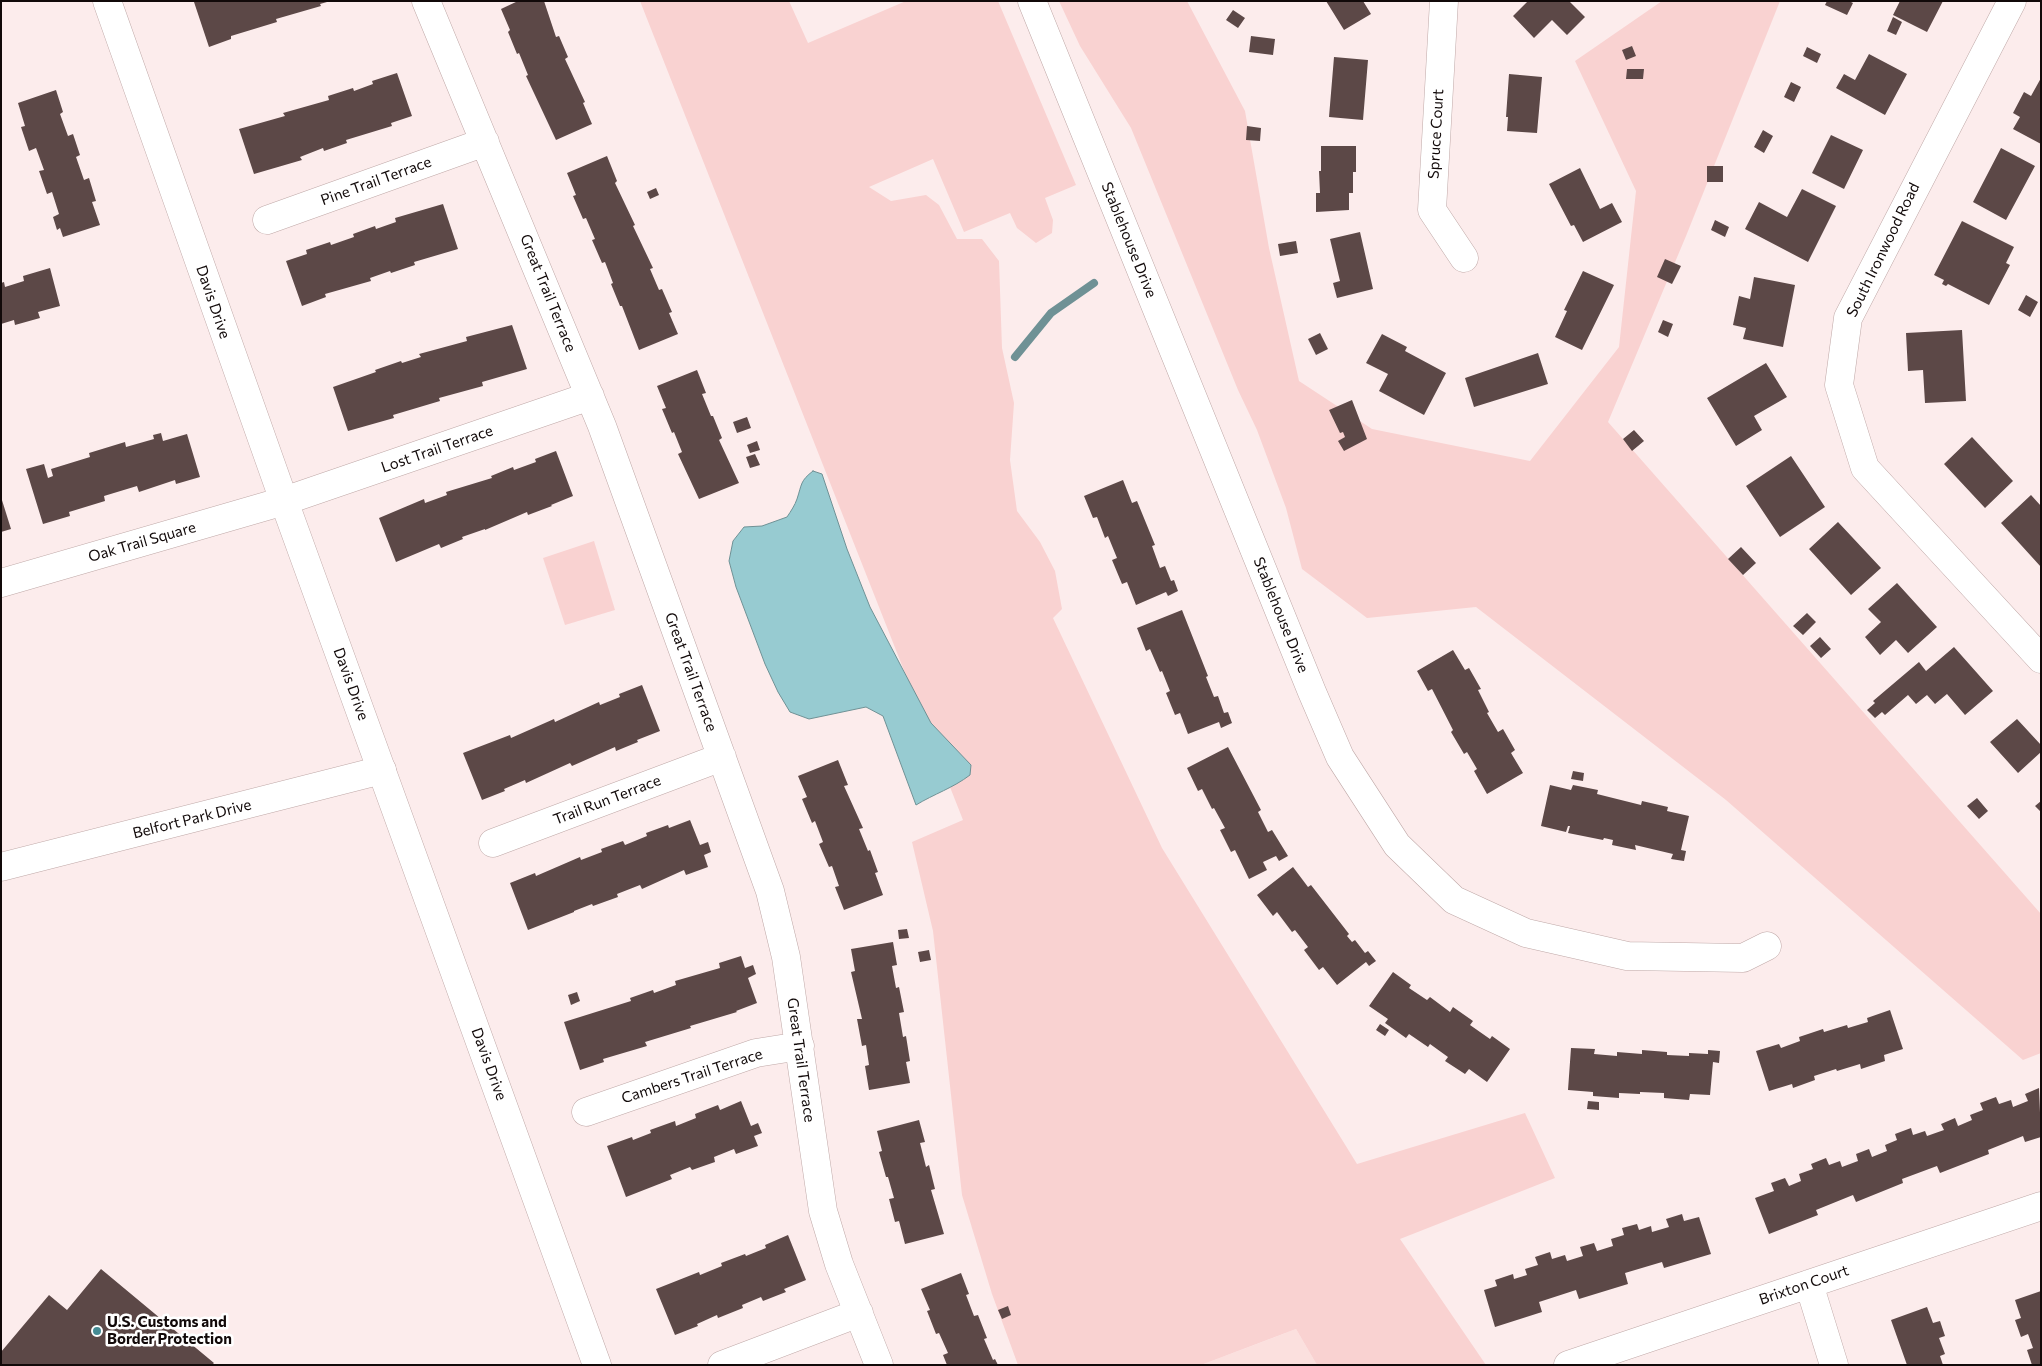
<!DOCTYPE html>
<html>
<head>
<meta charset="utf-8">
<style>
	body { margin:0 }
	#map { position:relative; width:2042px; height:1366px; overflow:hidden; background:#fcecec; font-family:Commissioner,sans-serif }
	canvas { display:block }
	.frame { position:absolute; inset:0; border:2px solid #110909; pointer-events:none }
</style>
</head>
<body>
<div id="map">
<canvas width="2042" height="1366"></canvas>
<div class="frame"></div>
</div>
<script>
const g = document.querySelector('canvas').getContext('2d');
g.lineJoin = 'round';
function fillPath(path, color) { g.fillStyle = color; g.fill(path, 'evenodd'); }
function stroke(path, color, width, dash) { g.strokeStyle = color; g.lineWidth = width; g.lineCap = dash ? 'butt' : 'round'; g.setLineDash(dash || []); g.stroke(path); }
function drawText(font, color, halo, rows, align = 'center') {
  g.font = font + ' Commissioner,sans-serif'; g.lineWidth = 5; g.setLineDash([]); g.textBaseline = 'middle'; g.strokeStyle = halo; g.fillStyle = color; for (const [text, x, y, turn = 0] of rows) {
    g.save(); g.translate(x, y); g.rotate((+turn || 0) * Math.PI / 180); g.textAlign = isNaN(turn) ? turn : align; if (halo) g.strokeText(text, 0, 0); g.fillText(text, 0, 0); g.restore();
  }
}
fillPath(new Path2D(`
	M1296,1329L1317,1365H1201L1270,1339Z`), '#fbe0de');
fillPath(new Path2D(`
	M640,1H789L808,43L906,1H998L1076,185L1045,198L1053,220L1052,233L1036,243L1017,228L1010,213L964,232L933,159L869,187L891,201L926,195L939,205L957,239H982L999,261L1002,348L1014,403L1010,460L1017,511L1040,542L1055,571L1062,609L1053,618L1162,848L1357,1164L1525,1113L1555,1178L1400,1239L1486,1365H1317L1296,1329L1201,1365H1018L992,1294L962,1195L933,931L912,842L963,820Z
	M1059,1H1187L1245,111L1269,248L1299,381L1372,429L1530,461L1619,347L1636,191L1575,61L1662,1H1780L1686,236L1608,422L2041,914V1053L2023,1060L1726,800L1476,607L1367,618L1302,569L1286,508L1257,430L1238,390L1131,128L1080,46Z
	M594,541L615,610L565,625L543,558Z`), '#f9d2d1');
const water = new Path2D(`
	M813,471L822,474L847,549L870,607L931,723L971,765L970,775C953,788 934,794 916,805L883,716L866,707L809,719L790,712L778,692L765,664L736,587L729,561L733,541L744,527L762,526L787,517C791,511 795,505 797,499C802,484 800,481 813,471Z`);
fillPath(water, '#97cbd1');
stroke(water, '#6f9195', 1);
stroke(new Path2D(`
	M1015,357L1051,313L1094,283`), '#6f9195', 8);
fillPath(new Path2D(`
	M197,1H327V2L320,4L321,6L276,19L277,22L231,36V39L209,47L194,2Z
	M518,1H544L556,37L559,36L568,57L565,59L585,102L583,103L592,124L556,140L526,76L528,75L519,53L517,54L508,32L510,30L501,9Z
	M1326,1H1363L1371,14L1344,30Z
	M1528,1H1569L1585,17L1567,35L1552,20L1534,38L1513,16Z
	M1827,1H1849L1853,3L1847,15L1825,5Z
	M1900,1H1943L1927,32L1893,15Z
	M1233,10L1245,18L1238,28L1226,20Z
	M1893,17L1902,22L1896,35L1887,31Z
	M1251,36L1275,39L1273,55L1249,52Z
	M1632,46L1636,56L1626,60L1622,50Z
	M1807,47L1821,54L1817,63L1803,56Z
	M1869,54L1907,74L1885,115L1836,88L1844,74L1855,80Z
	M1334,57L1368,60L1363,120L1329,117Z
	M1627,69H1644L1643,79H1626Z
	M397,73L412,116L391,123L392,126L346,140L347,143L324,151L323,148L300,157L302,160L254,174L239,129L285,116L283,113L329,100L328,96L353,88L354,91L373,84L372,81Z
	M1509,74L1542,77L1537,133L1507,131L1508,117H1506Z
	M2041,78V144L2013,129L2020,117L2013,113L2024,92L2031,96Z
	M1791,82L1801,87L1794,102L1784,97Z
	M56,90L63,112L60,114L68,136L73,134L80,155L76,157L84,180L89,178L96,201L92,202L100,225L63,237L60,228L57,230L53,217L59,214L52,192L47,194L39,171L44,170L36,148L29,151L21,127L25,126L18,103Z
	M1247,126L1261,128L1260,141L1246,140Z
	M1763,130L1773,136L1764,153L1754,147Z
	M1831,135L1863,150L1844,189L1812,173Z
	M1321,146H1356V172H1353V193H1349V210L1316,212V193H1320L1319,171H1321Z
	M2001,148L2035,166L2006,220L1973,202Z
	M607,156L617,181L615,183L635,225L633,226L653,268L650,269L659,290L662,289L672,312L669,313L678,334L639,350L622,306H620L611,284L613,283L605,262L602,263L592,240L595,239L586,218L583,219L573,196L576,195L567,173Z
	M1707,166H1723V182H1707Z
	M1580,168L1600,209L1612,203L1622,222L1583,242L1574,225L1571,226L1549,184Z
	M656,188L659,195L650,199L647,192Z
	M1802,189L1836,206L1808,262L1745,229L1759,202L1787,217Z
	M443,204L458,249L414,262L415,265L391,273L390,271L370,278L371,281L325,294L326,297L302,306L286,261L307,254L306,250L330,242L331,245L354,237L353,234L375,226L376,229L396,222L395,218Z
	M1715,220L1729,227L1725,237L1711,230Z
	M1962,221L2014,247L2006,263L2010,265L1989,305L1948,284L1946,286L1942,284L1944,280L1934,275Z
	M1360,232L1373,289L1337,298L1333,283L1340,281L1330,239Z
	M1296,241L1298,253L1280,256L1278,244Z
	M1665,259L1681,266L1672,284L1657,277Z
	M50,268L60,306L38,312L40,318L15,325L14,320L1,324V283L4,282L5,287L24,281L23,276Z
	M1583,271L1614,285L1582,350L1555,337L1567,311L1564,310Z
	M1754,277L1795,285L1783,347L1743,339L1746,328L1733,325L1739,296L1750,299Z
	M2026,295L2038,302L2030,317L2018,310Z
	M1663,320L1673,324L1668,337L1658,332Z
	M512,325L527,369L482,382L483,386L439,398L440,401L393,415L394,418L348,431L333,387L376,372L375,370L401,361L402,363L421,357L419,354L467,341L466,337Z
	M1962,330L1966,401L1925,403L1923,370L1908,371L1906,333Z
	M1320,333L1328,349L1316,355L1308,339Z
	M1382,334L1407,347L1405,351L1446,373L1424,415L1379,391L1388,374L1366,363Z
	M1538,353L1548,384L1474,407L1465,378Z
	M1766,363L1787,397L1754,416L1762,430L1736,446L1707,398Z
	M697,370L706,393L702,394L711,416H713L722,438L719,440L739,483L699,499L678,454L682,452L674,432L672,433L662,409L666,408L657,386Z
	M1352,400L1367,439L1344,451L1338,441L1345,437L1343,432L1340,433L1329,410Z
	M747,417L751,428L737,433L733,422Z
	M1634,430L1644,441L1632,451L1623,439Z
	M161,433L163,441L187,434L200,477L176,484L175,480L139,492L137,486L104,496L105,501L69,512L70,516L43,524L26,469L44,464L48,478L53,476L51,469L90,457L89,453L125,442L126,447L154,439L153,435Z
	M1972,437L2013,481L1985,508L1944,464Z
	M757,441L760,450L750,453L747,445Z
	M556,451L573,496L551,505L552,506L528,515L527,512L485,530V529L462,537L463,539L441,548L439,544L396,562L379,518L424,499L425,503L447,495L446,492L492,478L491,476L513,467L514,470L536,462L535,459Z
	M755,454L760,465L750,468L746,457Z
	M1791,456L1825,507L1780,537L1746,486Z
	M1123,480L1132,503L1137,501L1155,545L1152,546L1160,568L1165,566L1171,581L1174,580L1178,591L1168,596L1166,592L1136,605L1127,582L1122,584L1112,560L1117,558L1108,536L1105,538L1097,517L1093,518L1084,496Z
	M2031,495L2041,506V567L2001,523Z
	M1,497L11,529L1,532Z
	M1838,522L1881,568L1851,595L1809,549Z
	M1741,547L1756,563L1743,575L1728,559Z
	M1897,583L1937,627L1908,653L1896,640L1880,655L1865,637L1881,622L1868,609Z
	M1182,610L1208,676L1206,677L1214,697L1218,696L1224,713L1228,712L1232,723L1221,728L1219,722L1188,734L1180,713L1175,715L1166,693L1170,691L1162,671L1160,672L1150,649L1146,651L1137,628Z
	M1807,613L1816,622L1803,635L1793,626Z
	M1820,637L1831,649L1821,658L1810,646Z
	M1954,647L1993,691L1965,715L1947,694L1935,704L1927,695L1916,704L1908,695L1885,715L1882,712L1875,718L1867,710L1875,703L1873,701L1919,662L1926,671Z
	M1453,650L1465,670L1469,668L1481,689L1478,690L1489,712L1487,713L1498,732L1503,729L1515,750L1511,753L1523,773L1487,794L1474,771L1477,769L1467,752L1464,754L1451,732L1453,730L1432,689L1428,691L1417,671Z
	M642,685L660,731L637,740L638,742L616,751L615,747L572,766L570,763L526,783L525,780L504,789L505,791L482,800L463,753L510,735L511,738L554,719L555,722L599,702L600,705L620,697L619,694Z
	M2017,719L2041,745V752L2018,773L1990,742Z
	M1228,747L1261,810L1258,812L1268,832L1272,830L1288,856L1279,861L1276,856L1263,862L1267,870L1249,879L1235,850L1231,852L1220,830L1225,828L1214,808L1212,809L1202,789L1198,791L1187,768Z
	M838,760L848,785L844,786L863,828L859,829L868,851L870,850L878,872L875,873L883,895L844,910L835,887L839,886L832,866L829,867L819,844L823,842L815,821L812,823L802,799L807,797L798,776Z
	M1573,771L1584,773L1583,781L1571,779Z
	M1550,785L1571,790L1573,785L1598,790L1597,794L1641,805L1642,801L1668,807L1667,811L1689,816L1681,850L1686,851L1684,861L1671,859L1673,854L1635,845L1636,850L1612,845L1613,840L1604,838L1603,840L1568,833L1570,826H1568L1566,832L1541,826Z
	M1977,798L1988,811L1979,819L1967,806Z
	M2041,801V812L2035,806Z
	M690,820L700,845L708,842L711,852L704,855L708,867L686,875L684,870L642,889L640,885L617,894L618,897L593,906L592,904L574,911V912L528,930L510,883L535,873L536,876L580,857L581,860L602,852L601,849L623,841L625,845L647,836L646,833L668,825L669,828Z
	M1293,867L1308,887L1311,885L1349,934L1347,936L1352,942L1355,940L1365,953L1368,951L1376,961L1369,966L1366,962L1337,985L1323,967L1319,970L1304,950L1308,947L1295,930L1292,932L1277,912L1273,916L1257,895Z
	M907,929L909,938L899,939L898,930Z
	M893,942L897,965L892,966L896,988L899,987L904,1012L899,1013L903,1037L906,1036L910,1061L906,1062L910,1083L869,1090L865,1066L869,1065L866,1045L862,1046L857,1019H862L851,972L855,971L851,949Z
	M929,950L931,960L920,962L918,952Z
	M741,956L745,968L753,965L756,974L748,978L757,1003L736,1011L737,1012L690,1026L691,1028L645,1042L647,1046L603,1059L604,1062L580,1070L564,1022L631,1001L630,998L653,990L654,993L676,985L675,981L720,968L719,963Z
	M1393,972L1411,985L1409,988L1427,1000L1430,997L1450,1012L1453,1007L1473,1021L1470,1025L1490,1039L1492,1036L1510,1049L1487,1082L1469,1069L1465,1074L1445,1061L1448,1057L1430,1044L1428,1047L1409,1034L1406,1038L1385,1023L1388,1019L1369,1006Z
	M577,992L580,1001L571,1005L568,995Z
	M1890,1010L1903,1049L1884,1055L1885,1061L1861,1069L1860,1064L1837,1071L1836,1069L1814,1076L1815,1080L1793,1088L1792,1084L1769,1091L1756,1051L1779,1044L1781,1048L1800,1041L1799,1037L1823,1029L1824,1032L1847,1025L1848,1028L1868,1022L1867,1018Z
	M1380,1024L1389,1030L1385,1036L1376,1030Z
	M1571,1048L1595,1049L1594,1054L1617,1056V1052L1642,1054V1050L1667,1052V1055L1689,1056V1053L1708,1054V1050L1720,1051L1719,1063L1713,1062L1710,1095L1690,1094L1689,1100L1664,1098V1093L1640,1092V1094L1619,1093V1098L1593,1096V1092L1568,1090Z
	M2039,1088L2041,1137L2025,1142L2023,1136L1988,1150L1989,1154L1940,1173L1937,1166L1902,1179L1903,1183L1856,1202L1853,1195L1816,1210L1818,1215L1769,1234L1755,1198L1774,1191L1771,1183L1785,1178L1789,1186L1801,1181L1799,1174L1813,1169L1811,1164L1826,1158L1829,1165L1840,1161L1842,1167L1858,1161L1856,1154L1869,1149L1872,1157L1887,1151L1885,1145L1897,1140L1895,1134L1911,1128L1913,1135L1925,1131L1927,1136L1944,1130L1941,1124L1955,1118L1958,1126L1972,1120L1970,1115L1983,1110L1980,1103L1996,1097L1999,1104L2011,1100L2013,1107L2028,1101L2025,1094Z
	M741,1101L751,1126L758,1123L762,1133L754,1136L758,1146L736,1154L734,1149L714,1157L715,1162L692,1170L690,1167L670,1175L672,1179L626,1197L607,1146L632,1137L633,1140L651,1133L650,1130L675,1121L676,1126L696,1118L695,1114L718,1105L720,1110Z
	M1588,1101L1599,1102V1110L1587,1109Z
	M919,1120L925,1142L920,1143L926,1167L929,1165L935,1189L931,1190L944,1234L905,1244L899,1221L895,1222L889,1199L894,1198L888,1177H886L879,1152L882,1151L877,1131Z
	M1682,1214L1684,1221L1699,1217L1711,1254L1664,1268L1662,1262L1625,1273L1628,1284L1579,1299L1576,1290L1539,1302L1542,1312L1495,1327L1484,1290L1497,1286L1495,1280L1513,1274L1514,1279L1527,1275L1525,1269L1538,1265L1535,1257L1550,1252L1552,1259L1565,1255L1567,1261L1583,1256L1580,1247L1594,1243L1597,1251L1613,1246L1611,1239L1624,1235L1622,1228L1637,1224L1639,1230L1651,1226L1652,1232L1669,1227L1666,1219Z
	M788,1235L806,1280L784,1289L786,1292L763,1301L761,1297L742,1305L743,1308L718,1318L717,1315L697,1324L698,1326L675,1335L656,1289L699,1272L700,1275L722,1266L721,1263L745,1254L746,1256L766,1248L765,1245Z
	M101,1269L214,1363L212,1365H1V1352L49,1295L67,1310Z
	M961,1273L969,1294L966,1295L974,1316L978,1315L987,1338L984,1339L993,1360L995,1359L998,1365H947L943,1355L948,1353L939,1333L936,1334L927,1311L930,1310L921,1289Z
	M2041,1291V1365H2032L2027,1350L2033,1348L2028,1334L2021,1337L2015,1320L2021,1318L2015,1300Z
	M1008,1306L1011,1315L1002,1319L998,1310Z
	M1927,1307L1933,1323L1940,1321L1945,1336L1939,1338L1945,1354L1940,1356L1943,1365H1907L1891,1320Z`), '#5c4847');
const minor = new Path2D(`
	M426,1L602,426L770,891L786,957L823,1211L839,1264L879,1365
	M1032,1L1312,692L1340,757L1397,845L1454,900L1526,933L1627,956L1743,958L1767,946
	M1444,1L1432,210L1464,258
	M2012,1L1848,318L1839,385L1865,468L2041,659
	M267,220L485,142
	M1,583L284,501L590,396
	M493,843L722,757
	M1,867L382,770
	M586,1112L756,1053L800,1046
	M1809,1284L1834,1365
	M722,1365L859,1313
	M1568,1365L2041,1206`);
const major = new Path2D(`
	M107,1L284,501L597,1365`);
stroke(minor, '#bfa8a7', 29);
stroke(major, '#bfa8a7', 29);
stroke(minor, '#fff', 28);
stroke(major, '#fff', 28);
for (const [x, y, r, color] of [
	[97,1331,5,"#458b94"]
]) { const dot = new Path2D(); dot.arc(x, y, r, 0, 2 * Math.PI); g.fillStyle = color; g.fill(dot); stroke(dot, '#fff', 2); }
drawText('15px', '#110909', '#fff', [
	["Spruce Court",1436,134,-87],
	["Pine Trail Terrace",376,181,-20],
	["Stablehouse Drive",1129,240,68],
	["South Ironwood Road",1883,250,-64],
	["Great Trail Terrace",548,293,68],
	["Davis Drive",213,302,71],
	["Lost Trail Terrace",437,449,-19],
	["Oak Trail Square",142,542,-16],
	["Stablehouse Drive",1281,615,68],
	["Great Trail Terrace",691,672,70],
	["Davis Drive",351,684,70],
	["Trail Run Terrace",607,800,-21],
	["Belfort Park Drive",192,819,-14],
	["Great Trail Terrace",801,1060,82],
	["Davis Drive",489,1064,70],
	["Cambers Trail Terrace",692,1076,-18],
	["Brixton Court",1804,1285,-19]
]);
drawText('bold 15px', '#110909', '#fff', [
	["U.S. Customs and",107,1322],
	["Border Protection",107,1339]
], 'left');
</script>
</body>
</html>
